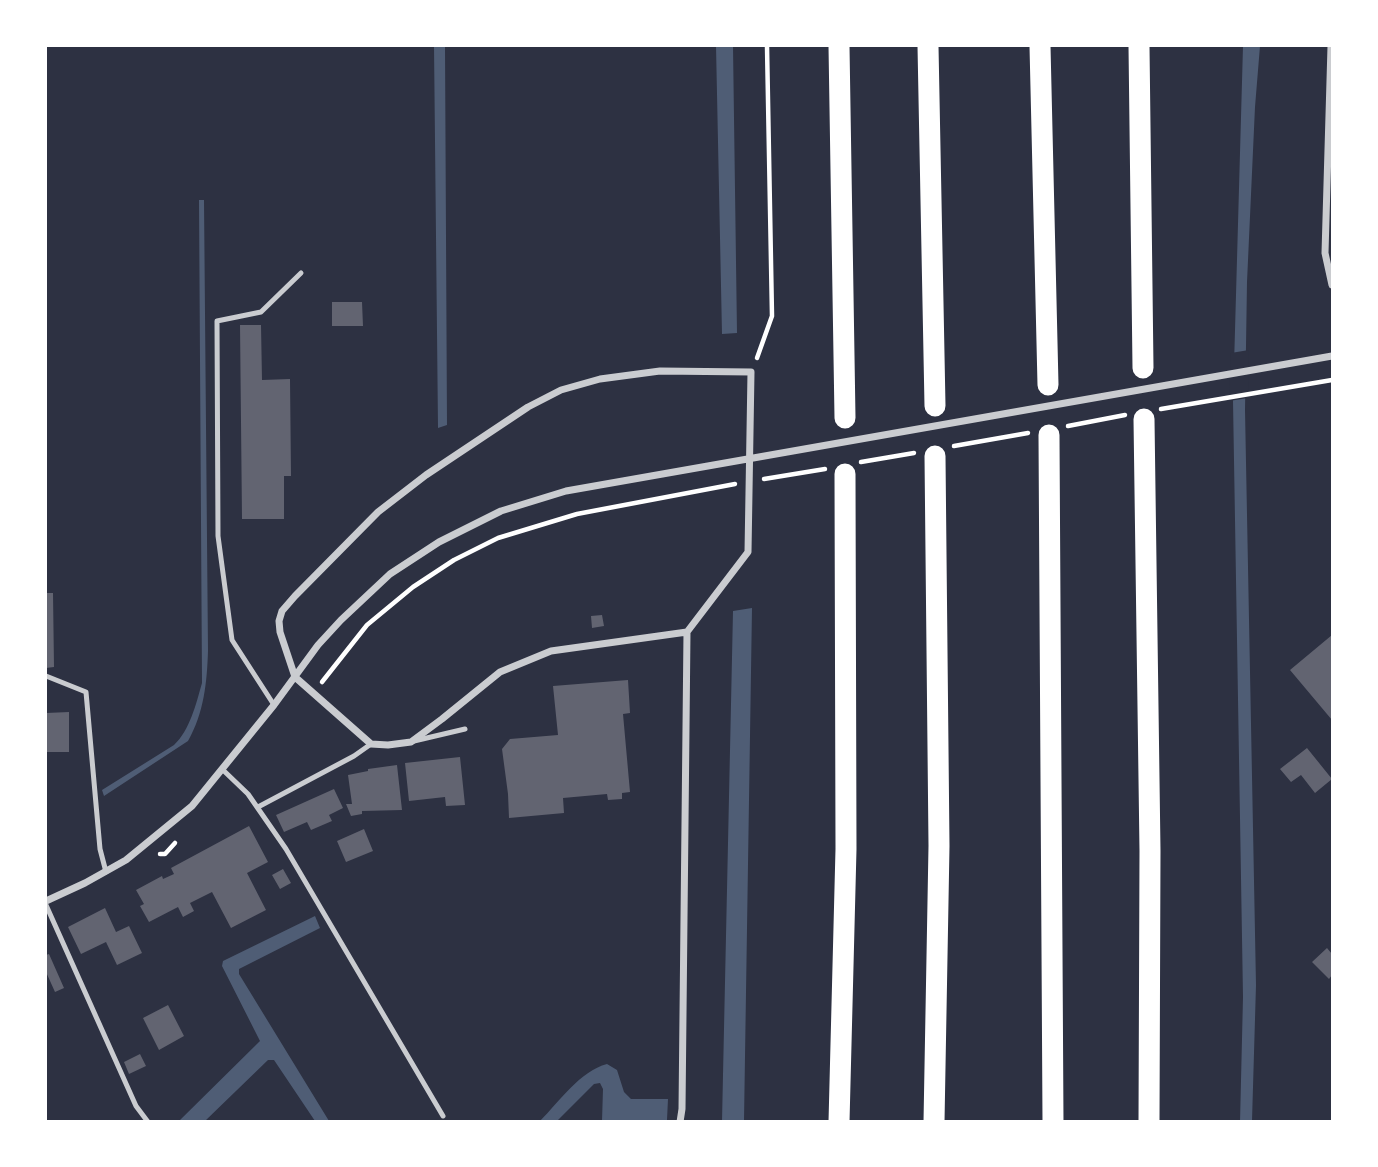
<!DOCTYPE html>
<html>
<head>
<meta charset="utf-8">
<style>
	body { margin:0 }
	#map { position:relative; width:1378px; height:1167px; overflow:hidden; background:#2d3142; font-family:Ubuntu,sans-serif }
	canvas { display:block }
	.frame { position:absolute; inset:0; border:47px solid #fff; pointer-events:none }
</style>
</head>
<body>
<div id="map">
<canvas width="1378" height="1167"></canvas>
<div class="frame"></div>
</div>
<script>
const g = document.querySelector('canvas').getContext('2d');
g.lineJoin = 'round';
function fillPath(path, color) { g.fillStyle = color; g.fill(path, 'evenodd'); }
function stroke(path, color, width, dash) { g.strokeStyle = color; g.lineWidth = width; g.lineCap = dash ? 'butt' : 'round'; g.setLineDash(dash || []); g.stroke(path); }
fillPath(new Path2D(`
	M434,46H445L447,425L438,428Z
	M716,46H733L737,333L722,334Z
	M1243,46H1260L1255,107L1247,282L1245,410L1256,985L1252,1121L1240,1122L1243,997L1233,401Z
	M199,200H204L208,651C207,682 204,713 188,741L104,796L102,790L174,745C190,730 196,704 202,683Z
	M752,608L744,1121H722L733,611Z
	M315,916L320,928L239,969V974L329,1121H315L274,1060H268L205,1121H179L260,1041L222,966L223,961Z
	M607,1064L617,1070L624,1092L631,1099H668L667,1120L602,1121L603,1089L600,1083L594,1084L557,1121H540C559,1102 580,1071 607,1064Z`), '#4f5d75');
fillPath(new Path2D(`
	M1249,350L1248,398L1229,401L1231,353Z`), '#2d3142');
fillPath(new Path2D(`
	M332,302H362L363,326H332Z
	M240,325H261L262,380L290,379L291,476H284V519H242Z
	M46,593H53L54,667L46,668Z
	M602,615L604,626L592,628L591,616Z
	M1332,635V720L1290,670Z
	M628,680L630,713L623,714L630,792L622,793V799L608,800L607,794L563,798L564,813L509,818L508,794L502,749L510,739L558,735L553,686Z
	M69,712V752H46V713Z
	M1307,748L1332,779L1315,793L1301,775L1291,782L1280,769Z
	M460,757L465,805L446,806L445,797L409,801L405,763Z
	M397,765L402,810L362,811V814L351,816L346,804H352L348,775L368,771V769Z
	M334,789L343,808L329,815L332,821L311,830L307,822L284,832L276,815Z
	M249,826L268,862L247,873L266,910L231,928L212,892L190,903L194,911L183,917L178,907L149,922L140,906L144,904L136,890L162,876L163,879L174,874L171,868Z
	M364,829L373,851L346,862L337,841Z
	M283,869L291,883L280,889L272,875Z
	M105,908L116,932L129,926L142,953L117,965L106,942L81,954L68,927Z
	M1327,948L1332,954V975L1329,979L1312,962Z
	M49,954L64,988L55,992L46,972V955Z
	M168,1005L184,1036L159,1050L143,1018Z
	M140,1054L146,1066L129,1074L124,1062Z`), '#626471');
stroke(new Path2D(`
	M757,358L772,316L767,46
	M1161,409L1332,380
	M1068,426L1125,415
	M954,446L1028,433
	M861,462L914,453
	M764,479L825,469
	M322,682L367,625L413,587L454,560L498,538L577,514L735,484
	M160,854H165L175,843`), '#fff', 4.5);
stroke(new Path2D(`
	M46,676L86,692L100,849L106,872
	M274,705L232,640L218,536L217,321L261,312L301,273
	M414,741L465,729
	M223,770L248,794L286,849L443,1116
	M258,807L354,756L371,744
	M46,905L136,1106L148,1122`), '#caccd0', 5);
stroke(new Path2D(`
	M1331,46L1325,253L1332,285
	M46,901L85,883L126,860L192,806L274,705L318,645L341,620L390,574L439,542L501,511L566,491L1332,356
	M680,1122L682,1109L687,632L748,552L751,372L660,371L600,379L561,390L528,407L426,475L378,512L295,596L282,611L279,621L280,632L295,677L371,744L388,745L411,742L442,719L500,672L551,651L687,632`), '#caccd0', 7);
stroke(new Path2D(`
	M839,46L845,418
	M928,46L935,406
	M1040,46L1048,385
	M1139,46L1143,368
	M1144,419L1150,851L1149,1122
	M1049,435L1053,1122
	M839,1122L846,849L845,474
	M934,1122L939,846L935,456`), '#fff', 21);
</script>
</body>
</html>
